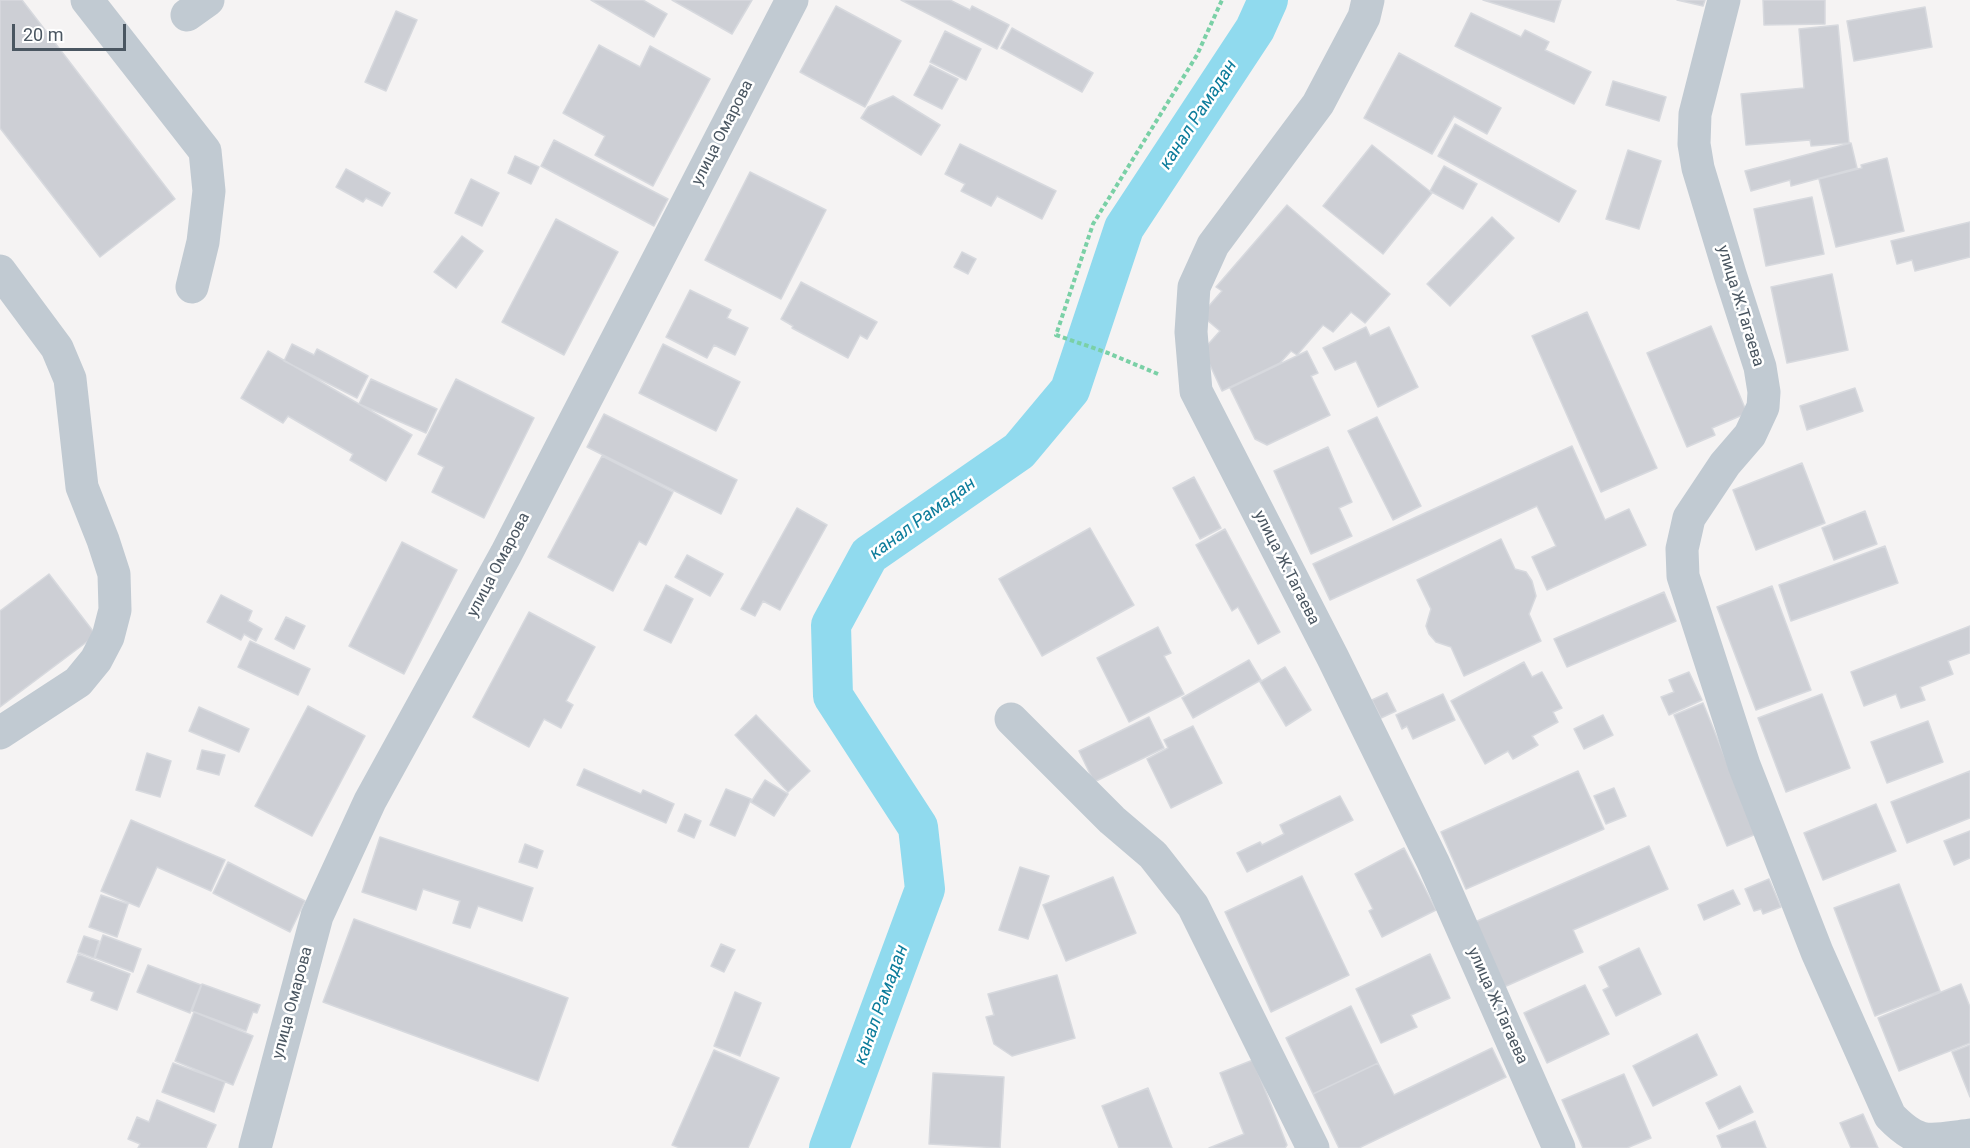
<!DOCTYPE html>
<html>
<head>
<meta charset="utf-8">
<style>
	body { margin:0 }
	#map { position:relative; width:1970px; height:1148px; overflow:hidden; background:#f5f3f3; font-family:Roboto,sans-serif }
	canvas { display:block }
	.scale { position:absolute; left:12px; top:24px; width:114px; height:27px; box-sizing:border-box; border:3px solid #4a5661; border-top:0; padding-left:8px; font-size:18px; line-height:21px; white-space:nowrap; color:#4a5661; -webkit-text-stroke:4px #fff; paint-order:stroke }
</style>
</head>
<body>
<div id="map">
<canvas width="1970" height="1148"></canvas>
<div class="scale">20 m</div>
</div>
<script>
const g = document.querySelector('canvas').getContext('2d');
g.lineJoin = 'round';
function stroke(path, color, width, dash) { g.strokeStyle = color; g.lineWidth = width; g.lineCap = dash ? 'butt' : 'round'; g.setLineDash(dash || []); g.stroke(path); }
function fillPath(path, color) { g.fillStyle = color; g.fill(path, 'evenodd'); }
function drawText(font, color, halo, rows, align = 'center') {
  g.font = font + ' Roboto,sans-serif'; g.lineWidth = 5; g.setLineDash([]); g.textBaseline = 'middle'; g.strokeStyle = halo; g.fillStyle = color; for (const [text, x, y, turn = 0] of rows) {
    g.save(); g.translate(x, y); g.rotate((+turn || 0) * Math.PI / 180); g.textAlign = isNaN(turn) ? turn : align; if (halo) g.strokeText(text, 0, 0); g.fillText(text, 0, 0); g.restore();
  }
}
stroke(new Path2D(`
	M829,1148L925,889L918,827L833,696L831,625L869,555L1019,451L1070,390L1124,228L1255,29L1268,0`), '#90daee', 40);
const building = new Path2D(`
	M0,0H22L175,199L100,257L0,128Z
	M591,0H643L667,14L654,37Z
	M672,0H752L732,34Z
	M901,0H950L970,10L972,6L1009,25L997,49Z
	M1483,0H1561L1554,22Z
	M1677,0H1705L1703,6Z
	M1763,0H1825V24L1764,25Z
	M836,6L901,41L865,107L800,72Z
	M1925,7L1932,47L1854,61L1847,21Z
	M396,11L417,20L386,91L365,82Z
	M1471,13L1521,37L1525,30L1549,42L1545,50L1591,72L1574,104L1455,46Z
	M1838,25L1849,143L1811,146L1810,140L1746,145L1741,94L1804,88L1799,29Z
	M1012,28L1093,73L1082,92L1001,48Z
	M945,31L981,49L966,80L930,62Z
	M599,45L640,67L650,46L710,79L653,186L595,155L605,136L563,113Z
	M1399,53L1501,108L1487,134L1454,116L1432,154L1364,118Z
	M930,65L958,79L942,109L914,95Z
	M1613,81L1666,97L1659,121L1606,105Z
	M893,96L940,125L921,155L861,118L868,107Z
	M1455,124L1576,191L1559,222L1438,156Z
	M554,140L668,199L654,226L541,166Z
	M1851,143L1857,168L1791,186L1790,180L1751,191L1745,171Z
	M960,144L1056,191L1042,219L997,196L991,206L961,191L965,184L945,174Z
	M1372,145L1432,193L1383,254L1323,206Z
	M1628,150L1661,161L1639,229L1606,219Z
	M515,156L539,167L531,184L508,173Z
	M1887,158L1904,231L1836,247L1819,179L1862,168L1861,165Z
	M1444,166L1477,184L1463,209L1430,191Z
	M346,169L390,193L382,206L366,198L363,202L336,187Z
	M750,172L826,210L781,299L705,260Z
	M471,179L499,193L482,226L455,213Z
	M1812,197L1824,254L1766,266L1754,209Z
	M1287,205L1390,294L1365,323L1351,312L1333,332L1323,325L1297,355L1291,351L1280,363L1222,391L1203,350L1220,331L1201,315L1222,291L1216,287Z
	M1492,217L1514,238L1450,306L1427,284Z
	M556,219L618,252L564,355L502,322Z
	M1970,222V257L1915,271L1912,260L1897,264L1891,241Z
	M462,236L483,251L456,288L434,272Z
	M962,252L976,259L968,274L954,267Z
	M1832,274L1848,350L1787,363L1771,287Z
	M801,282L877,322L867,339L860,335L848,358L792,328L793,326L781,319Z
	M690,290L731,310L727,318L748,328L735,355L714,345L707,358L666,337Z
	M1587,312L1657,468L1601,492L1532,336Z
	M1711,326L1747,413L1712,428L1715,435L1687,447L1647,353Z
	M1366,327L1370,336L1389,327L1418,387L1378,407L1356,361L1335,370L1323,348Z
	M292,344L314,355L317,349L368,376L357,398L284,361Z
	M663,344L740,382L716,431L639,393Z
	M268,351L412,435L386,481L350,460L353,454L288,416L283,423L241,398Z
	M1307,351L1318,373L1311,376L1330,415L1267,445L1255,439L1230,388Z
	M371,379L437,409L426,433L359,404Z
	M456,379L534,418L484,518L432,492L444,467L418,454Z
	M1855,388L1863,411L1807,430L1800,406Z
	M604,414L737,480L721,514L587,447Z
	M1377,417L1421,506L1393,520L1348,431Z
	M1572,446L1605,520L1629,509L1646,545L1547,590L1532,557L1556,546L1537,506L1330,600L1313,564Z
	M1328,447L1352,502L1339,508L1352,536L1311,554L1274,471Z
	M602,456L673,492L646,545L639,541L613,591L548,557Z
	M1802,463L1825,523L1756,550L1733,490Z
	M1194,477L1221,528L1200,539L1173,488Z
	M797,508L827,525L780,610L763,601L755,616L741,609Z
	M1865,511L1877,544L1834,560L1822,528Z
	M1090,528L1134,605L1042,656L999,579Z
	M1225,529L1280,632L1258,644L1238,607L1232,611L1196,545Z
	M1501,539L1515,569L1526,572L1532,581L1536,596L1529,614L1541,641L1464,676L1451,647L1436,642L1429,634L1426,626L1431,609L1417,580Z
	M402,542L457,570L404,674L349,646Z
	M1885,546L1898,583L1791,621L1779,585Z
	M687,555L723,574L710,596L675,577Z
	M49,574L96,635L0,707V611Z
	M666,585L693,599L671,643L644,630Z
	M1772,586L1811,690L1756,710L1717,607Z
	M1664,592L1676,621L1567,667L1554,639Z
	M221,595L252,611L248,621L262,629L256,641L244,634L241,640L207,622Z
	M529,612L595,647L566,701L573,705L561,728L544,719L529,747L473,717Z
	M286,617L305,626L294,649L275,639Z
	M1970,626V653L1948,661L1953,674L1920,687L1925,700L1901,708L1896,694L1864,706L1851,672Z
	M1158,627L1171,653L1164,656L1184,694L1129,722L1097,658Z
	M250,641L310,669L298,695L238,667Z
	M1249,660L1261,680L1193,718L1182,698Z
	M1524,662L1532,677L1542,672L1562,708L1553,712L1558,722L1532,736L1538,745L1513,759L1508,751L1485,764L1451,701Z
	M1285,667L1311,710L1286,726L1260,682Z
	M1689,672L1702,700L1669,715L1661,697L1674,692L1669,680Z
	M1387,693L1396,711L1381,718L1372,700Z
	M1443,694L1455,720L1413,739L1407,726L1402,729L1396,715Z
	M1822,694L1850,768L1786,792L1758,718Z
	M1703,703L1756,834L1727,846L1674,715Z
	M308,706L365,736L312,836L255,806Z
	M199,707L249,729L239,752L189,731Z
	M756,715L810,771L788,792L735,735Z
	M1603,715L1613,735L1584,749L1574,729Z
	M1149,717L1164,748L1094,782L1079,751Z
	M1928,721L1943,762L1887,783L1871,742Z
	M1193,726L1222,783L1171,808L1147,759L1168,748L1164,740Z
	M202,750L225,755L219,775L197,769Z
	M147,753L171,761L160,797L136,790Z
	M584,769L641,794L643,790L674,804L666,823L577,785Z
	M1578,771L1604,829L1466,889L1441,832Z
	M1970,771V818L1907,843L1891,802Z
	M765,780L788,794L774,816L751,802Z
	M1614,788L1626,816L1606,824L1594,796Z
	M726,789L751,799L735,836L710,825Z
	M1340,796L1353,820L1247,872L1237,853L1260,842L1262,845L1284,834L1280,825Z
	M1876,804L1896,851L1823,880L1804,833Z
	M685,814L701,821L694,838L678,831Z
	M131,820L225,860L211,891L157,867L139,907L101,891Z
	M1970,831V858L1954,865L1944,841Z
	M380,837L533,888L522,921L478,906L470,928L453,923L460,901L423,889L416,910L362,892Z
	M525,844L543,851L537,868L519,862Z
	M1649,846L1668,889L1573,930L1583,952L1504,987L1475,922Z
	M1404,848L1436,910L1382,937L1369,911L1373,909L1355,874Z
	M228,862L305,901L290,932L213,893Z
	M1020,867L1049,876L1028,939L999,930Z
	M1302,876L1349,975L1271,1012L1225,912Z
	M1113,877L1136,933L1066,961L1043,905Z
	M1769,879L1781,907L1763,914L1761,909L1754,911L1745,889Z
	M1899,884L1940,991L1875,1016L1834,908Z
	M1733,890L1740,904L1704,920L1698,905Z
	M101,895L128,904L117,937L89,927Z
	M354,919L568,998L538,1081L323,1002Z
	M103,935L141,949L133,972L95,958Z
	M84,936L99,941L94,958L78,952Z
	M721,944L735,950L724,972L711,966Z
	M1639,948L1661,994L1616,1016L1603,990L1609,987L1599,967Z
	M78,954L130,974L117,1010L91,1000L94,992L67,982Z
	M1430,954L1450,998L1411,1015L1417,1027L1381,1043L1356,989Z
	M148,965L201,985L190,1013L137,992Z
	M1057,975L1075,1038L1012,1056L994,1044L986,1017L994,1015L988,994Z
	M202,984L260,1005L257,1013L253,1012L246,1031L192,1011Z
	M1961,984L1970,1007V1043L1899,1071L1878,1018Z
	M1585,985L1609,1034L1547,1063L1524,1013Z
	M735,992L761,1003L740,1056L714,1046Z
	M1351,1006L1378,1063L1313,1094L1286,1038Z
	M194,1012L253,1036L233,1085L175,1061Z
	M1697,1034L1717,1075L1653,1106L1633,1066Z
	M1970,1045V1097L1952,1052Z
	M1492,1048L1506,1077L1359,1148H1339L1313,1094L1378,1063L1394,1095Z
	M714,1050L779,1078L748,1148H680L672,1145Z
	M1253,1060L1287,1145L1285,1148H1209L1244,1134L1220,1073Z
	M173,1063L225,1082L214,1112L162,1092Z
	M933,1073L1004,1077L1000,1148L929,1144Z
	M1624,1074L1651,1138L1627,1148H1583L1562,1100Z
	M1740,1086L1753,1112L1719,1129L1706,1103Z
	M1148,1088L1172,1148H1119L1102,1106Z
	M157,1100L216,1125L206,1148H138L140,1144L128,1139L137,1117L149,1122Z
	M1863,1114L1878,1148H1851L1840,1123Z
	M1755,1121L1766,1148H1722L1717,1136Z`);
fillPath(building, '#cdcfd5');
stroke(building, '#d7d9de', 1.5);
stroke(new Path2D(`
	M1158,374L1108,353L1056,335L1093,224L1197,55L1222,0`), '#7ad0a6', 4, [4.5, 3]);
stroke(new Path2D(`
	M87,0L205,151L209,191L203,242L192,287
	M1368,0L1364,17L1318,104L1213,245L1194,287L1191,332L1196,391L1333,658L1433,862L1559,1148
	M1724,0L1695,114L1694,144L1698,168L1730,274L1760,367L1764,392L1763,407L1750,435L1725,464L1689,518L1682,549L1683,576L1744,765L1817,952L1890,1116C1920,1147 1930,1140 1970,1135
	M187,15L208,0
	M0,271L57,348L70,379L82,487L103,540L114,574L115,610L108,637L96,660L78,682L0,733
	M1011,719L1112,820L1153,855L1193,906L1313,1148
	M255,1148L317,916L370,801L506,554L792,0`), '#c1cad2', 33);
drawText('16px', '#4a5661', '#fff', [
	["улица Омарова",723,133,-63],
	["улица Ж.Тагаева",1740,306,73],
	["улица Омарова",499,565,-62],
	["улица Ж.Тагаева",1286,568,63],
	["улица Омарова",293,1003,-75],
	["улица Ж.Тагаева",1497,1006,66]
]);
drawText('italic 18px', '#0c7c9b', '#fff', [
	["канал Рамадан",1199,115,-57],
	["канал Рамадан",923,519,-36],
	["канал Рамадан",882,1005,-70]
]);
</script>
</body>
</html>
